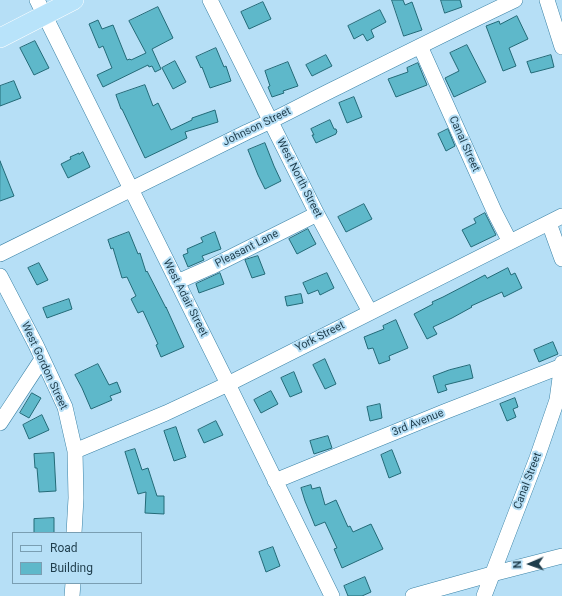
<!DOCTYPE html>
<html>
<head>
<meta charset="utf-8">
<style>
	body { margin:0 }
	#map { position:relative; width:562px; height:596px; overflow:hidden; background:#b6dff6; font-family:Roboto,sans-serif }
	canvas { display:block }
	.legend { position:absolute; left:12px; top:532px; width:130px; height:52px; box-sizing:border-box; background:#b6dff6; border:1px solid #7a9eb2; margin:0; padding:5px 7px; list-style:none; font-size:12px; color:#1f3d4c }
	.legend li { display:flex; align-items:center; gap:8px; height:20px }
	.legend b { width:20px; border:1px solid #7a9eb2 }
	.north { position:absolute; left:510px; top:544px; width:40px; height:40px; -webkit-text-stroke:3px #b6dff6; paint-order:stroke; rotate:268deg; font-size:11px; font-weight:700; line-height:16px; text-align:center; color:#1f3d4c }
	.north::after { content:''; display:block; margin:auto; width:14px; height:18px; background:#1f3d4c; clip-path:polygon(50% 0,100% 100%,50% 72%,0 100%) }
</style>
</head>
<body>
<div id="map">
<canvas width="562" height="596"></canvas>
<ul class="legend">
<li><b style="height:5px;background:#b8e3fa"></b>Road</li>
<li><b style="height:11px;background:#5eb8ca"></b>Building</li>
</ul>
<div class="north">N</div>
</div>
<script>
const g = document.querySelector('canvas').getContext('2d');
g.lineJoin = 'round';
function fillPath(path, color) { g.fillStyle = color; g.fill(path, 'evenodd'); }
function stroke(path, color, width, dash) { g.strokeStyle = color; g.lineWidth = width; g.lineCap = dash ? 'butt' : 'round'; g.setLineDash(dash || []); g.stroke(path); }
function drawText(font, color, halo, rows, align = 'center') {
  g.font = font + ' Roboto,sans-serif'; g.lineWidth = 4; g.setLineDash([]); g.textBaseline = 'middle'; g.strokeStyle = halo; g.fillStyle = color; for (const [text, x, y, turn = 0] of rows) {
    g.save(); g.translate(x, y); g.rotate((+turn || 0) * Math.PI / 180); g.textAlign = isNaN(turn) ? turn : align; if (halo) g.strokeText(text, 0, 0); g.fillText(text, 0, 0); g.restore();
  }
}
const building = new Path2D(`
	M392,0H403L405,5L412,2L422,30L404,36Z
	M441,0H460L462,7L445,13Z
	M263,2L271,19L249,29L241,12Z
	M158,7L173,38L152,49L161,69L155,72L152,66L149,67L148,65L103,87L97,75L112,68L103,46L99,48L89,24L98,20L102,29L113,25L127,60L130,59L131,60L146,53L129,21Z
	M380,10L386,22L371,30L374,37L367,41L363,34L354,39L348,26Z
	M517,16L528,39L509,48L516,66L503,71L486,26L499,21L500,24Z
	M35,41L49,68L34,75L20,48Z
	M467,45L486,82L454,97L445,78L459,71L450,53Z
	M216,48L224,67L226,66L231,81L210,88L202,67L201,68L196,57Z
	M326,55L332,66L312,76L306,65Z
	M551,55L554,67L531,73L527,62Z
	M175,61L186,82L173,89L162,68Z
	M288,62L298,86L283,91L284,93L272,97L268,87L270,86L265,71Z
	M418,63L427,85L396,97L388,79L408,72L407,68Z
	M14,81L21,98L0,106V86Z
	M145,85L153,106L158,103L171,130L192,120V118L215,110L218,122L185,132L187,138L145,158L122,109H121L116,95Z
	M354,97L362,117L347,123L339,103Z
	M330,120L334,129H336L337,132L336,133V134L316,143L312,135H314L311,129Z
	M448,129L455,146L446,151L438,134Z
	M265,143L274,166L281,181L265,189L258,175L248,150Z
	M83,152L90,167L68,178L61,164L71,159L70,157L79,153V154Z
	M0,161L14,196L0,201Z
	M364,204L372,219L346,232L338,217Z
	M485,213L496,235L471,247L462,230L476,223L474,219Z
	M308,229L316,244L297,254L289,239Z
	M129,232L138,254L140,253L146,272L147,271L166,308V307L184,347L161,357L156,345L158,344L143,311L138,313L131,299L136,296L127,277L122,278L113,248L111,249L108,240Z
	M215,232L221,249L202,256L204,260L188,267L183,255L188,253L187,249L203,242L201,238Z
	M258,256L265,274L252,278L245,260Z
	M39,263L48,280L37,285L28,268Z
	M508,268L511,275L515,273L522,288L504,297L502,292L471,306L472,307L452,318L433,327L437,334L427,339L414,314L433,304L432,302L443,297L466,285L485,275L487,278Z
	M220,273L224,284L199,293L196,284Z
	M327,273L334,288L320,295L318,290L308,294L303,283Z
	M301,294L303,303L287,306L285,297Z
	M69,299L72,309L47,318L43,308Z
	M396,320L408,348L389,356L390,360L379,364L373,348L368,349L364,337L384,329L383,326Z
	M553,342L558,354L539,362L534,350Z
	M325,359L336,384L325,389L313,365Z
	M98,364L109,385L117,382L121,392L110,396L112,400L91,409L82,388L75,375Z
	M470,365L473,378L445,385L447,390L438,393L433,376L449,370Z
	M294,372L302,392L290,397L281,378Z
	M271,391L278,404L261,413L254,400Z
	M32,393L41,398L29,418L20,413Z
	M515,398L518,407L513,409L516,417L507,421L500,404Z
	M380,404L382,418L370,421L367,407Z
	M42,415L49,430L29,439L23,425Z
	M216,421L223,435L204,443L198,430Z
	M176,427L186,457L174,461L164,431Z
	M328,436L332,448L314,454L310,441Z
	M135,449L142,470L148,468L157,496H164V514L145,513L146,492L138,494L125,452Z
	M392,450L401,473L389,478L381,455Z
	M54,453L56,491L39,492L37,468H35L34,454Z
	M311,485L312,489L320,487L325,505L336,500L348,527L350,526L353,532L371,524L383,549L342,568L334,549L337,548L325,522L315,526L305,501L301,488Z
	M54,518V533H34V519Z
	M273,547L280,566L266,572L259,552Z
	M365,577L371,592L362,596H348L344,586Z`);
fillPath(building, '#5eb8ca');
stroke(building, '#236a77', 1);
const minor = new Path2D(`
	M37,0L228,384L332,596
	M210,0L317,214L370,312
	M547,0L562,47
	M420,46L495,213L510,242
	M549,223L562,259
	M0,254L247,132C279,118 309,101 340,86C398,57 456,28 515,0
	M0,276L36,345L65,407L75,451L76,498L74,533
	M177,282L211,267L317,214
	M0,423L42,359
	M75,451L166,413L228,384L562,216
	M275,481L444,412L562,366
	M72,596L73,583
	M413,596L492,574L562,556
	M484,596L537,458L557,400L562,363`);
const major = new Path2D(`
	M0,38L74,0`);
stroke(minor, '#3a82a6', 16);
stroke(major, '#fff', 20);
stroke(minor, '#fff', 15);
stroke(major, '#b8e3fa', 19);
drawText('11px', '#1f3d4c', '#b6dff6', [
	["Johnson Street",257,127,-26],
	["Canal Street",464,144,66],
	["West North Street",299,178,63],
	["Pleasant Lane",247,249,-27],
	["West Adair Street",185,298,63],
	["York Street",320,337,-27],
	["West Gordon Street",44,366,65],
	["3rd Avenue",418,423,-22],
	["Canal Street",528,481,-69]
]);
</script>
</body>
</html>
